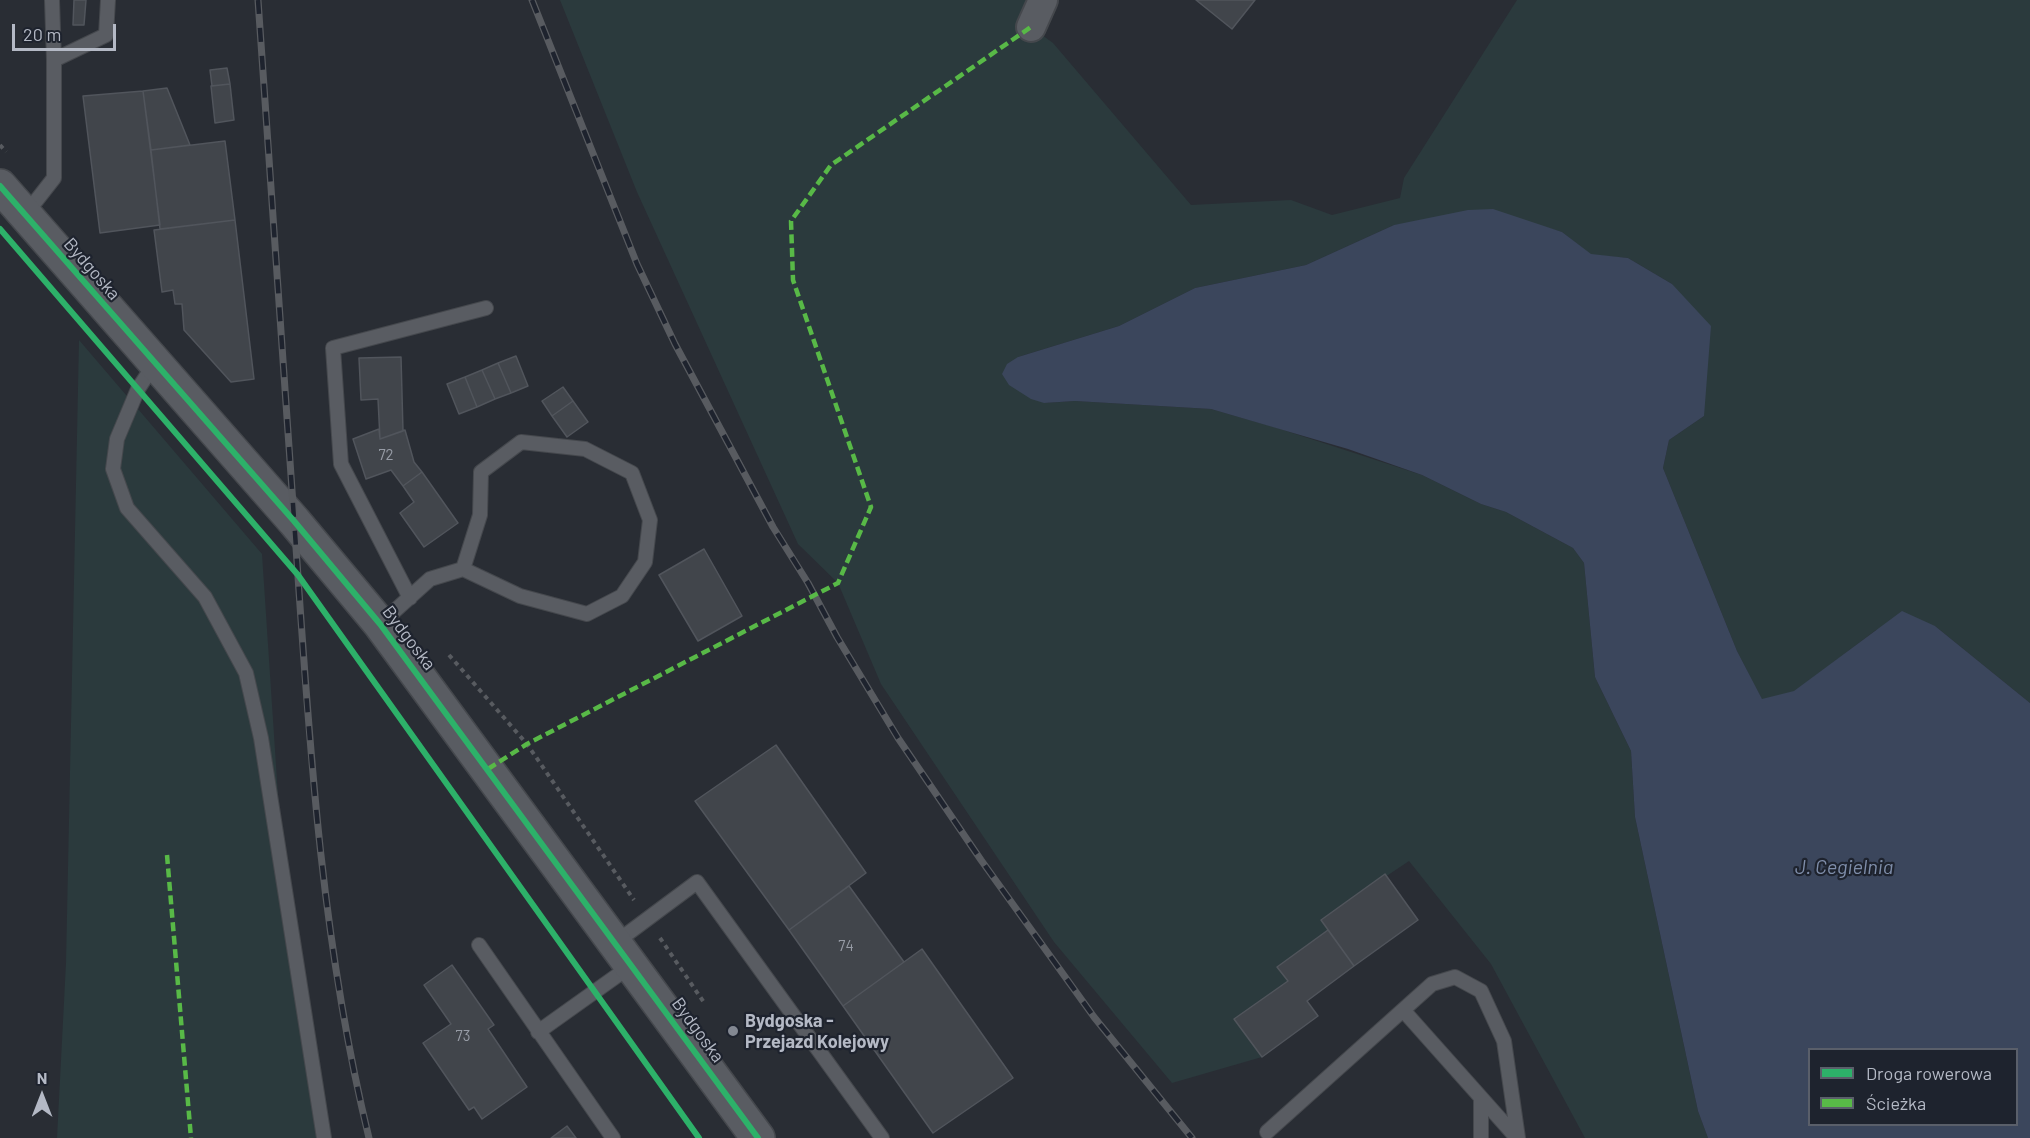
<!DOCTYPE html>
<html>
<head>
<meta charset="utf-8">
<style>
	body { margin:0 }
	#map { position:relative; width:2030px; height:1138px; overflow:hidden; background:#292d34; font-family:Barlow,sans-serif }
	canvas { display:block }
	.legend { position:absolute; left:1808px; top:1048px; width:210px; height:78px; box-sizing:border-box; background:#1e232e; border:2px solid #5a5f6a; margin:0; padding:8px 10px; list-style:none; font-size:18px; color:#b4b9c5 }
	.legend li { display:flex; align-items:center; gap:12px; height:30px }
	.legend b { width:30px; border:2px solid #5a5f6a }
	.north { position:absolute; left:12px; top:1066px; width:60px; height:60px; -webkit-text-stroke:4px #1e232e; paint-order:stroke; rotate:0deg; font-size:16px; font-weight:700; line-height:24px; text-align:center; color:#b4b9c5 }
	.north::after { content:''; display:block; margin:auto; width:21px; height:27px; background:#b4b9c5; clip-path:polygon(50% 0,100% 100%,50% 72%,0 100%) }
	.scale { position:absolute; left:12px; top:24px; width:104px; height:27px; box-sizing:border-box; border:3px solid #b4b9c5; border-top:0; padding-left:8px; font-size:18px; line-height:21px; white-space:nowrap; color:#b4b9c5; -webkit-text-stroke:4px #1e232e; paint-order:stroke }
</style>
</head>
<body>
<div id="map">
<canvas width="2030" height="1138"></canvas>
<ul class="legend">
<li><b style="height:8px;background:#2db169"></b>Droga rowerowa</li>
<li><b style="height:8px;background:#58b947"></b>Ścieżka</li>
</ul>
<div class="north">N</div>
<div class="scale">20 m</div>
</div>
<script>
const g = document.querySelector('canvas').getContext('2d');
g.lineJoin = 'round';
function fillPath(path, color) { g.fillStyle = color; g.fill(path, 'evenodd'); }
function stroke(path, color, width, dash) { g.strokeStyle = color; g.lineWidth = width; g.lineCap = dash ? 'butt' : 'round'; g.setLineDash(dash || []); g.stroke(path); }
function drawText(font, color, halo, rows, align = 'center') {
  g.font = font + ' Barlow,sans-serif'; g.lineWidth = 4.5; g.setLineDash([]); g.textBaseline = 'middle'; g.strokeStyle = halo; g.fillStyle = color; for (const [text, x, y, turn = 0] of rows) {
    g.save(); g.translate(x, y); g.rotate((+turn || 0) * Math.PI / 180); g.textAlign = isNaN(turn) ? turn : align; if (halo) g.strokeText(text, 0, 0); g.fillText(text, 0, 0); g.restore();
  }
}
fillPath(new Path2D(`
	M560,0H1040L1031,27L1053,43L1191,205L1291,200L1332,215L1400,198L1404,178L1517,0H2030V703L1935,626L1876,630L1794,692L1762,700L1737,651L1663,468L1669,440L1704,416L1672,284L1628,258L1591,255L1562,232L1530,223L1394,225L1306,265L1195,288L1119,326L1018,357L1044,403L1075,401L1211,409L1274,427L1422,475L1481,504L1506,512L1573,548L1584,563L1595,677L1631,751L1635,817L1698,1111L1708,1138H1585L1491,964L1409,861L1321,920L1328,930L1278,967L1288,981L1235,1019L1262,1057L1172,1083L1054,942L881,684L838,583L798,544L637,192Z
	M79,340L262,554L289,961L319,1138H57L66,963Z`), '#2b3a3d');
fillPath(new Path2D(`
	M1493,209L1562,232L1591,254L1628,258L1672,284L1711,326L1704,416L1669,440L1663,468L1737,651L1762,699L1794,691L1902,611L1935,626L2030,703V1138H1708L1698,1111L1635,817L1631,751L1595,677L1584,563L1573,548L1506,512L1481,504L1422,475L1348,449L1211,409L1075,401L1044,403L1031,399L1009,385L1002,374L1007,364L1018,357L1119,326L1195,288L1306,265L1394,225L1468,210ZM1810,1050H2016V1124H1810Z`), '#3b465c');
const building = new Path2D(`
	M74,0H86L84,25H73Z
	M1196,0H1255L1232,29Z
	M227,68L230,84L212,86L210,70Z
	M230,84L234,120L215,123L211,86Z
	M167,88L190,145L151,150L143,91Z
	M143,91L160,225L100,233L83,96Z
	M225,141L235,220L160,229L151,150Z
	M235,220L254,379L231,382L184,330L182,304H175L173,290L162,292L154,230Z
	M516,356L528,386L511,393L498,363Z
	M401,357L403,431L380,439L378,399L361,400L359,358Z
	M498,363L511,393L495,399L482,370Z
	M482,370L495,399L477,407L465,377Z
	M465,377L477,407L459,414L447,384Z
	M563,387L573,401L552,416L542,401Z
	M573,401L588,422L567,437L552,416Z
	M379,429L380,439L405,430L414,462L422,472L403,486L391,470L366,479L353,439Z
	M422,472L458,523L424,547L400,513L414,502L403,486Z
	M704,549L742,616L698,641L659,575Z
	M776,745L866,873L789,930L695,801Z
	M1385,874L1418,920L1354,966L1321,920Z
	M849,886L904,962L843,1006L789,930Z
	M1328,930L1354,966L1307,1001L1318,1016L1262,1057L1234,1019L1288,981L1277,967Z
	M922,949L1013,1078L933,1133L843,1006Z
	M452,965L494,1025L488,1029L527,1087L482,1119L474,1107L469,1110L423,1043L451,1024L424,985Z
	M567,1126L576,1138H551Z`);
fillPath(building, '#41454b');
stroke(building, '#51555c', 1.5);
const service = new Path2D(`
	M52,0L54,60
	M25,215L54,178V60L106,35L108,0
	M155,363L138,389L117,439L113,469L127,508L205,597L246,673L261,738L324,1138
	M410,598L341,464L333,348L486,308
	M380,624L430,579L463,569L520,596L587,614L622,596L645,562L650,520L632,473L585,449L521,442L481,472L480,515L463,569
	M615,943L697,882L882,1138
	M479,945L613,1138
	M1403,1010L1517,1138
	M538,1032L632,965
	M1267,1132L1432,984L1455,977L1481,991L1504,1041L1518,1138
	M1481,1138V1098`);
const minor = new Path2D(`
	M1031,27L1043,0`);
const tertiary = new Path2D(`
	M0,186L294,521L380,624L758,1138`);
stroke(service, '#45484d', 16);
stroke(minor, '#45484d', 32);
stroke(tertiary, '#45484d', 36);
stroke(new Path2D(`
	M0,145L6,152
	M449,655L527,744L634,900
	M660,938L705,1004`), '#585b60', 4, [4.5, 4.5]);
stroke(service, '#595c62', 14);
stroke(minor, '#595c62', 28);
stroke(tertiary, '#595c62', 33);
const rail = new Path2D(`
	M258,0C271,187 284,375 297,562C310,755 323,950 369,1138
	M532,0L637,264L675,344L773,527L808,583L837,637L898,738L981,860L1094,1017L1192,1138`);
stroke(rail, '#585b60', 7);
stroke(rail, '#1e232e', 4.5, [14]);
stroke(new Path2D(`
	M488,769L527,744L838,583L871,507L793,280L791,221L831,165L1031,27
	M167,855L191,1138`), '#58b947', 4.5, [9, 4.5]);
stroke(new Path2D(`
	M0,186L294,521L380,624L758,1138
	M0,229L298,575L699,1138`), '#2db169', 6);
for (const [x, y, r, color] of [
	[733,1031,6,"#838892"]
]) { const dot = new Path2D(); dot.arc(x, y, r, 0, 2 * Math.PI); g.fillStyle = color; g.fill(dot); stroke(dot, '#1e232e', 2); }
drawText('15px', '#979ca6', null, [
	["72",386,455],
	["74",846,946],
	["73",463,1036]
]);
drawText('18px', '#b4b9c5', '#1e232e', [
	["Bydgoska",92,269,49],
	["Bydgoska",409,638,53],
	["Bydgoska",698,1030,54]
]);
drawText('bold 18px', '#b4b9c5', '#1e232e', [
	["Bydgoska -",745,1021],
	["Przejazd Kolejowy",745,1042]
], 'left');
drawText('italic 20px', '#7f8eaa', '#1e232e', [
	["J. Cegielnia",1844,867]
]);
</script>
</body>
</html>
